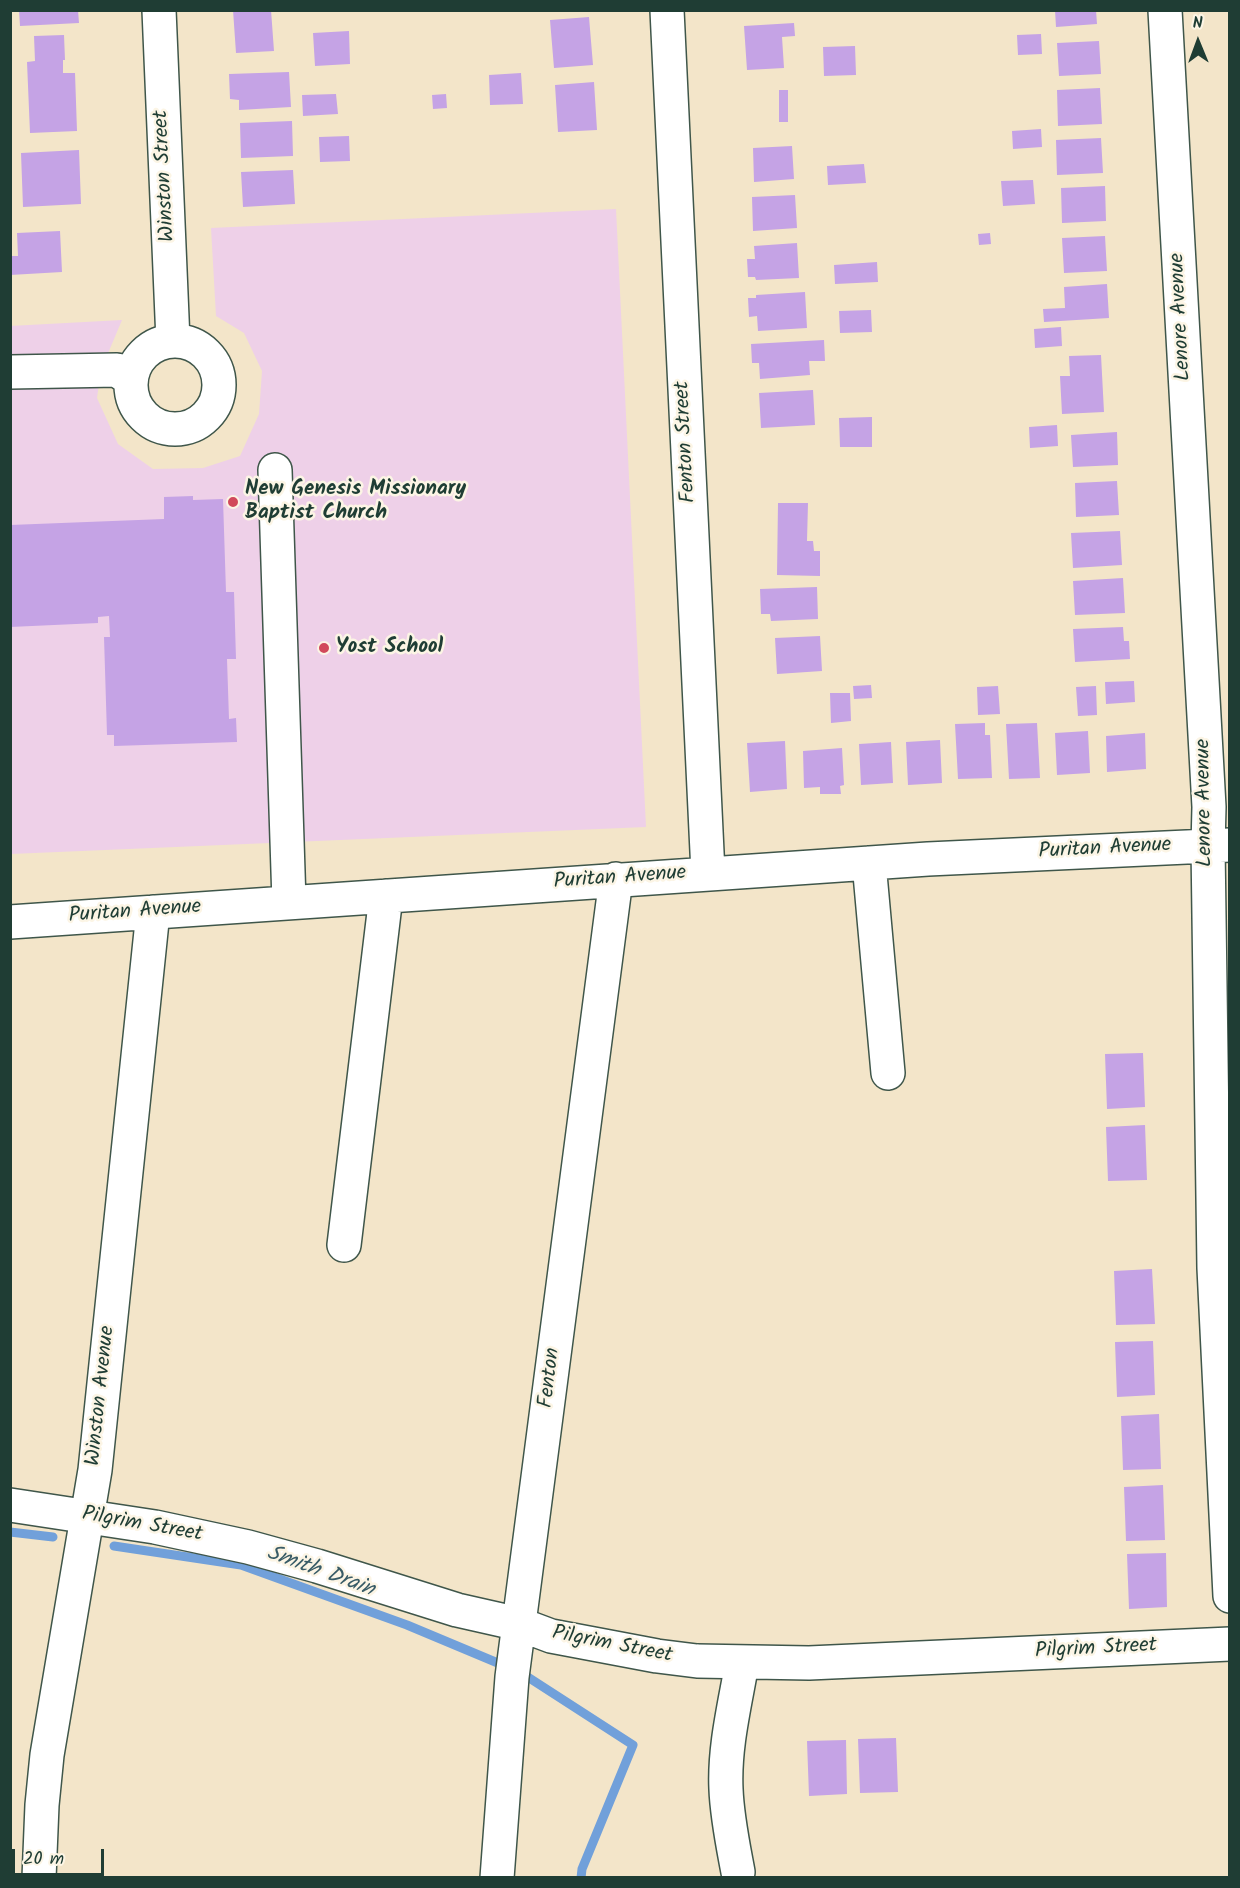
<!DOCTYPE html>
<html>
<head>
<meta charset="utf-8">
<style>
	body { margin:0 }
	#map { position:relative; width:1240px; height:1888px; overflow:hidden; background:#f3e5c9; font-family:Kalam,sans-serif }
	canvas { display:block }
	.frame { position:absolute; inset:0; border:12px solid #1f3d34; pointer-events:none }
	.north { position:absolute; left:1168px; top:12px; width:60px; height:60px; -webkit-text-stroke:4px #fcf5e5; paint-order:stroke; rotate:359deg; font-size:16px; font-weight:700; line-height:24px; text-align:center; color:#1f3d34 }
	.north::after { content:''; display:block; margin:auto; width:21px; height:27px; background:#1f3d34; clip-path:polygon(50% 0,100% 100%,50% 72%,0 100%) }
	.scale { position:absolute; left:12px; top:1849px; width:92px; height:27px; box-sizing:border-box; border:3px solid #1f3d34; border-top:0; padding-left:8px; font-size:18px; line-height:21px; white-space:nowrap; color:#1f3d34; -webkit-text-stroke:4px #fcf5e5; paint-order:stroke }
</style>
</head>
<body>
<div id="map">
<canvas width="1240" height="1888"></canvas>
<div class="frame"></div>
<div class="north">N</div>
<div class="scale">20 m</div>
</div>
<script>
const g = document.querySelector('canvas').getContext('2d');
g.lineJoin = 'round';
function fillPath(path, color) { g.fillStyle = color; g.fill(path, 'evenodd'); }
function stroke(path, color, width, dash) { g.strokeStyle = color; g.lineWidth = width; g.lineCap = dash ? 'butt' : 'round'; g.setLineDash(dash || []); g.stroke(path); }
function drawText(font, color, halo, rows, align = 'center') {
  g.font = font + ' Kalam,sans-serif'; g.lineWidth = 5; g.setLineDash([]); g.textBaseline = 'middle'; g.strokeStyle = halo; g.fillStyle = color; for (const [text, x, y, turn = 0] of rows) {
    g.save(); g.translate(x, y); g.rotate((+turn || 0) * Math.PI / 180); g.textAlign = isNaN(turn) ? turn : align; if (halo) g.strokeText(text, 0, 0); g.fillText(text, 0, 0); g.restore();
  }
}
fillPath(new Path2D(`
	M616,209L646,827L11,854L10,326L122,320L101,370L97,398L118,444L153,469L203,468L240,456L259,414L262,371L244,333L216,316L211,228Z`), '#eed0e8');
stroke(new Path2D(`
	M10,1532L53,1537
	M114,1546L241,1565L407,1625L505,1666
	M520,1672L633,1745L582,1869L581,1878`), '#71a0da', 9);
fillPath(new Path2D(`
	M19,10H78L79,23L20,26Z
	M233,10H271L274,51L236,53Z
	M1055,10H1096L1097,24L1056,27Z
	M589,17L593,65L554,68L550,20Z
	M794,23L795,36L782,37L784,68L747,70L744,26Z
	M349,31L350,64L315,66L313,33Z
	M1041,34L1042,54L1018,55L1017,35Z
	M64,35L65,60H63V73H75L77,131L30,133L27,62L35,61L34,36Z
	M1099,41L1101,74L1059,76L1057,43Z
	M855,46L856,75L824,76L823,47Z
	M289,72L291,107L239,110V100L230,99L229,74Z
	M521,73L523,104L490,105L489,75Z
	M594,82L597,130L558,132L555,85Z
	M1100,88L1102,124L1058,126L1057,90Z
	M779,90H788V122H779Z
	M336,94L338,114L303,116L302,95Z
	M446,94L447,108L433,109L432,95Z
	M292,121L293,156L241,158L240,123Z
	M1041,129L1042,147L1013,149L1012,131Z
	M349,136L350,161L320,162L319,137Z
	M1101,138L1103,173L1057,175L1056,140Z
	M792,146L794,179L754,182L753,148Z
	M79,150L81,204L23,207L21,153Z
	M864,164L866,183L828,185L827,166Z
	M293,170L295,204L243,207L241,172Z
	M1033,180L1035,204L1003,206L1001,181Z
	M1105,186L1106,221L1062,223L1061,188Z
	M795,195L797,228L753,231L752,197Z
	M60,231L62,272L10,275V256H18L17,233Z
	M990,233L991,244L979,245L978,234Z
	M1105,236L1107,271L1064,273L1062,238Z
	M797,243L799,278L756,280L755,277H748L747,259H755L754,246Z
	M877,262L878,282L835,284L834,265Z
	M1107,284L1109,318L1044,322L1043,309L1065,308L1064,287Z
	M805,292L807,328L758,331L757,316L749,317L748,298H756V295Z
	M871,310L872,332L840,333L839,311Z
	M1061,327L1062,346L1035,348L1034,329Z
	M824,340L825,361H809L810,375L760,379L759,363H752L751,344Z
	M1101,355L1104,412L1062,414L1060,376H1070L1069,356Z
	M813,390L815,425L761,428L759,393Z
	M872,417V447H840L839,418Z
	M1057,425L1058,446L1030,448L1029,427Z
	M1117,432L1118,465L1073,467L1071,435Z
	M1117,481L1119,515L1076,517L1075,483Z
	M193,496V500L223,499L226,592H234L236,659H227L229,719L236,718L237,742L114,746V735H107L104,637H110L109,616L98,617V623L10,627V525L164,519V497Z
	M778,503H808L807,541H813L814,551H820V576L777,575Z
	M1120,531L1122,565L1073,568L1071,533Z
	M1123,578L1125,613L1075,615L1073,581Z
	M817,587L818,619L771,621L770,614H761L760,589Z
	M1123,627L1124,641H1129L1130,659L1075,662L1073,629Z
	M820,636L822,671L777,674L775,638Z
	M1134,681L1135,702L1106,704L1105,682Z
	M871,685L872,698L854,699L853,686Z
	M998,686L1000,714L978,715L977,687Z
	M1096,686L1097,715L1078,716L1076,687Z
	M830,693H850L851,721L831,723Z
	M985,723V735H990L992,778L958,779L955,724Z
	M1037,723L1040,778L1009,779L1006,724Z
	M1088,731L1090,773L1057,775L1055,733Z
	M1145,733L1146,769L1107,772L1106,736Z
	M940,740L942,783L908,785L906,742Z
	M785,741L787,789L750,792L747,743Z
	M891,742L893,783L861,785L859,744Z
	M842,748L844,785L840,786L841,794H820V787L804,788L803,751Z
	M1143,1053L1145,1107L1107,1109L1105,1054Z
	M1145,1125L1147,1180L1108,1181L1106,1127Z
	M1152,1269L1155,1324L1116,1325L1114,1271Z
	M1153,1341L1155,1395L1117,1397L1115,1342Z
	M1159,1414L1161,1469L1123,1470L1121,1416Z
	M1163,1485L1165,1540L1126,1541L1124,1487Z
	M1166,1553L1167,1607L1129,1609L1127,1554Z
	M896,1738L898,1792L860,1793L858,1739Z
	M846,1740L847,1794L809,1796L807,1741Z`), '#c5a3e5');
const minor = new Path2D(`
	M159,10L173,341
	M667,10L708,873
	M1165,10L1209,807L1208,846L1214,1268L1230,1596
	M131 385a44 44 0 1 1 88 0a44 44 0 1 1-88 0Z
	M10,372L117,370L131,380
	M275,470L289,902
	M869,863L888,1073
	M10,922L928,859L1230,845
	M344,1245L386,896
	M10,1505L155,1527L248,1547L317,1566L457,1610L519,1624L551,1636L657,1656L697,1661L809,1663L1230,1644
	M738,1872C733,1845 727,1817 726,1789C724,1747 735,1704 742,1663
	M39,1878L42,1805L47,1755L95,1470L153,912
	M497,1878L512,1677L616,879`);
stroke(minor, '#3f564a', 36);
stroke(minor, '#fff', 33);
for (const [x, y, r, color] of [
	[233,502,6,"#d1495b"],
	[324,648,6,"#d1495b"]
]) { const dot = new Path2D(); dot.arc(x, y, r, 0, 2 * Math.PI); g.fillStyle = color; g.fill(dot); stroke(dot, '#fcf5e5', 2); }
drawText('21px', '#1f3d34', '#fcf5e5', [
	["Winston Street",166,176,-93],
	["Lenore Avenue",1182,317,-93],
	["Fenton Street",687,442,-93],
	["Lenore Avenue",1206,803,-91],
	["Puritan Avenue",1105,850,-3],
	["Puritan Avenue",620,879,-4],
	["Puritan Avenue",135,913,-4],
	["Fenton",551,1378,-83],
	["Winston Avenue",102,1396,-84],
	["Pilgrim Street",142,1526,10],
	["Pilgrim Street",612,1646,11],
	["Pilgrim Street",1096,1650,-3]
]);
drawText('bold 21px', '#1f3d34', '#fcf5e5', [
	["New Genesis Missionary",245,490],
	["Baptist Church",245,514],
	["Yost School",336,648]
], 'left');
drawText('italic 22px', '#385b66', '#fcf5e5', [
	["Smith Drain",320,1573,20]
]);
</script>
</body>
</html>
